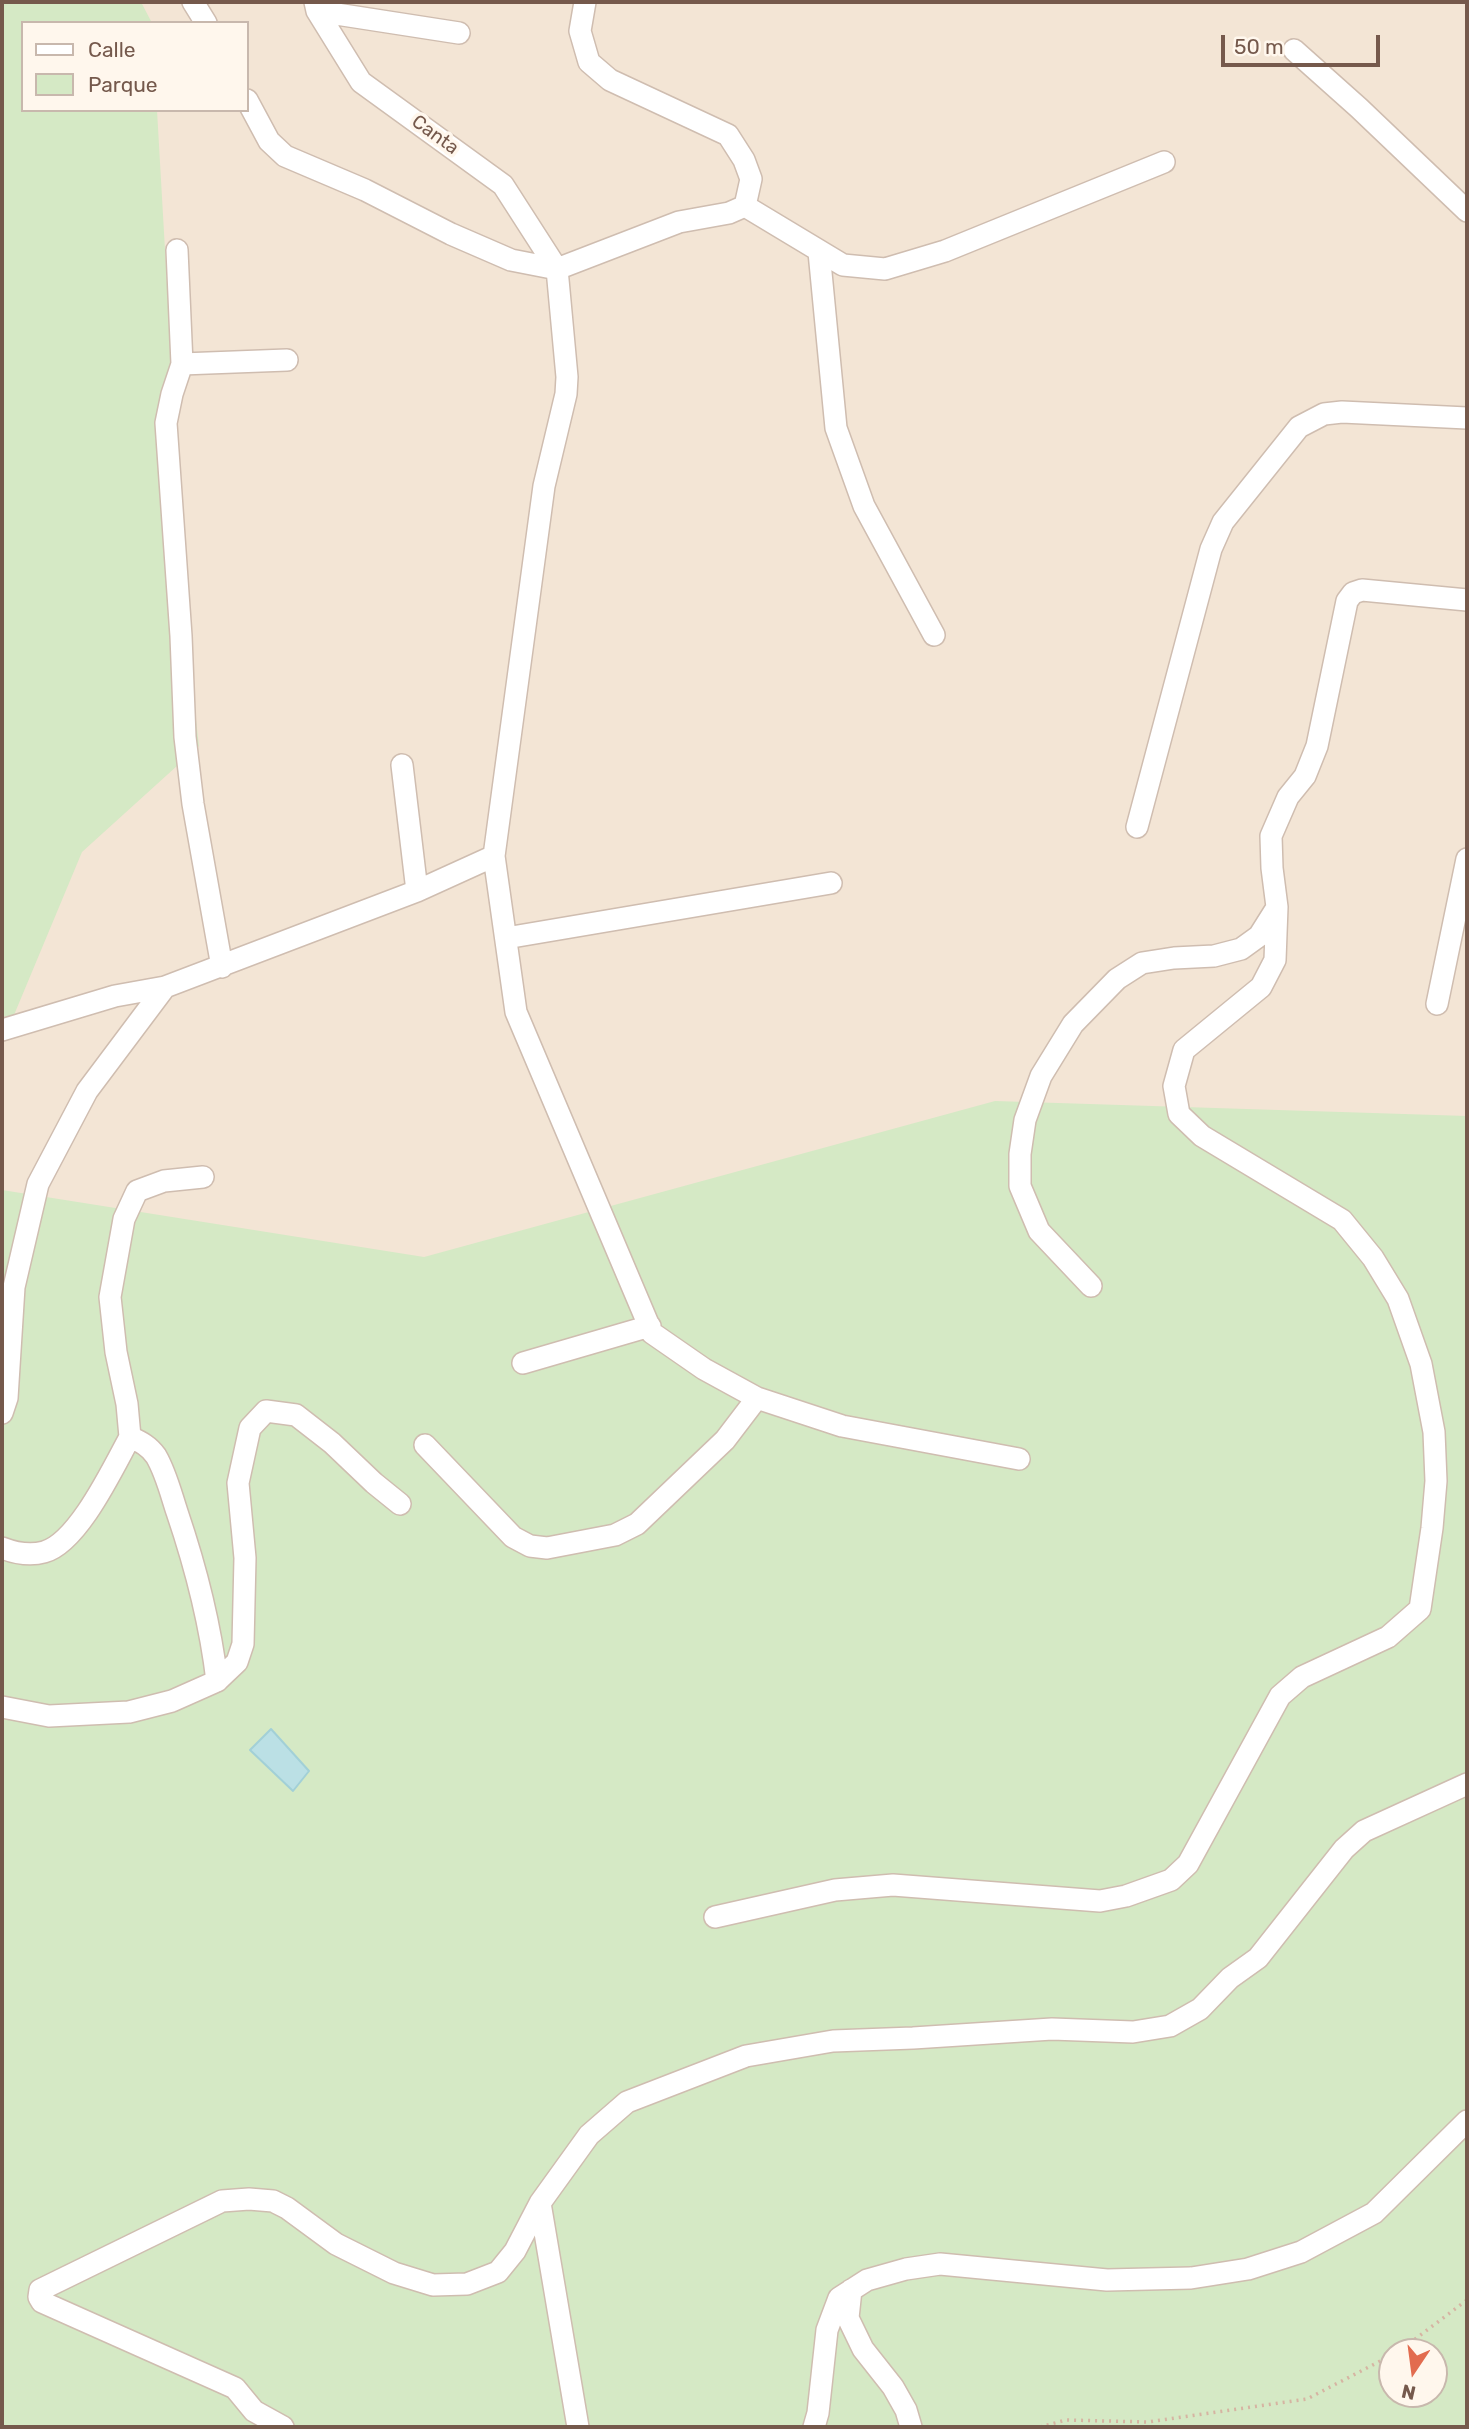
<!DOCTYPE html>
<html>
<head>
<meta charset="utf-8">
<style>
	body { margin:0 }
	#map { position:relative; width:1469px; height:2429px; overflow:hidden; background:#fcf3e7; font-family:Rubik,sans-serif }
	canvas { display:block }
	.frame { position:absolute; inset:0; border:4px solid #75594c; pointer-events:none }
	.legend { position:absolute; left:21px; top:21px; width:228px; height:91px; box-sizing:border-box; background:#fff7ed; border:2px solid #c8b8ad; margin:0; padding:9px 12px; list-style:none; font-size:21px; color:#75594c }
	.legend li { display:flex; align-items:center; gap:14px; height:35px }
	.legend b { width:35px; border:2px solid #c8b8ad }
	.north { position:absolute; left:1378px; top:2338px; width:70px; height:70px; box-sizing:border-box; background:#fff7ed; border:2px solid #c8b8ad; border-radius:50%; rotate:193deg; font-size:19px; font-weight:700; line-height:28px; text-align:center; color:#75594c }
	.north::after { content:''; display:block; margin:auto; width:24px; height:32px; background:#e26c4f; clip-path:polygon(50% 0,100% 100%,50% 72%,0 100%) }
	.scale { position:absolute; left:1221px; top:35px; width:159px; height:32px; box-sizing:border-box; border:4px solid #75594c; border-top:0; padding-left:9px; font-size:21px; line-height:24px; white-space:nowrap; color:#75594c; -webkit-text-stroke:5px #fff7ed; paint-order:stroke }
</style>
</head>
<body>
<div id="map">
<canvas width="1469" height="2429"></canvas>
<div class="frame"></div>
<ul class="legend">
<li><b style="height:9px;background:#fff"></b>Calle</li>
<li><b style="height:19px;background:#d5e9c5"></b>Parque</li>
</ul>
<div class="north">N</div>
<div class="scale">50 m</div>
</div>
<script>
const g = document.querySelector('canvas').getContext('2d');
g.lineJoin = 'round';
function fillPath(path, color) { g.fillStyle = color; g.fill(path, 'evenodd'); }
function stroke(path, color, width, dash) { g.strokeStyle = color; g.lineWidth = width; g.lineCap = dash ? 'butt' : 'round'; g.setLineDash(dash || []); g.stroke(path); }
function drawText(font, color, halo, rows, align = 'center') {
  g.font = font + ' Rubik,sans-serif'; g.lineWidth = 7; g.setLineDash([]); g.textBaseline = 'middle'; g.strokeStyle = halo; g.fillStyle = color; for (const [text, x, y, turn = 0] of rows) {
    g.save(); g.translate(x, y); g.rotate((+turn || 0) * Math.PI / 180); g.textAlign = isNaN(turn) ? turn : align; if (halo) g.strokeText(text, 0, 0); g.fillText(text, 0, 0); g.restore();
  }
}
fillPath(new Path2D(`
	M2,2H1467V2387L1410,2427L2,1804ZM23,23H247V110H23ZM1392,2352H1434V2394H1392Z`), '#f3e5d5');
fillPath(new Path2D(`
	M2,2H141L152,23H23V110H157L188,652L199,746L82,852L14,1015L2,1017Z
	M995,1101L1467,1116V2427H2V1190L424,1257ZM1392,2352H1434V2394H1392Z`), '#d5e9c5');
const water = new Path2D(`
	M271,1729L309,1771L293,1791L250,1750Z`);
fillPath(water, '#bbe0e5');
stroke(water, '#a2d0d7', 2);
const minor = new Path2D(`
	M193,2L206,23
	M315,2L317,11L361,82L503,185L557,269L567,377L566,394L544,486L494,856L516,1012L652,1333L704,1369L757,1398L842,1426L1019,1459
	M317,11L459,33
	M1294,50L1359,108L1467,211
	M247,100L269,141L285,156L365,190L451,234L511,260L557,269L679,222L729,213L745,206L751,179L744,160L728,135L610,80L589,62L580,31L585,2
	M745,206L843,265L885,269L945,251L1164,162
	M177,250L182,364L172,394L166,423L181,636L185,737L193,804L222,967
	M819,252L836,428L864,506L934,635
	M182,364L287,360
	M402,765L417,891
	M1137,827L1211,549L1223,522L1299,427L1324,414L1342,412L1467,418
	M506,938L831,883
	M1437,1004L1467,859
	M2,1030L115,996L165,987
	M1091,1286L1039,1231L1020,1186V1154L1025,1120L1041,1076L1073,1024L1117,979L1142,963L1174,958L1214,956L1241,949L1259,936L1276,909
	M523,1363L650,1326
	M2,1413L7,1398L14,1287L38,1184L87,1091L165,987L417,891L494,856
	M130,1437L127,1404L116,1352L110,1297L124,1219L137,1191L164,1181L203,1177
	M425,1445L513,1537L530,1546L547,1548L615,1535L637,1524L725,1440L757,1398
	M2,1548C15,1553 30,1556 44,1552C78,1543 113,1468 130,1437C141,1442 149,1446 156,1456C166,1473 171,1494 177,1512C196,1568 210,1622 217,1681L172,1701L129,1712L49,1716L2,1707
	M217,1681L237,1662L243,1644L245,1558L238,1483L250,1428L266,1411L296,1415L332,1443L374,1483L400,1504
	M715,1917L835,1890L893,1885L1100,1901L1126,1896L1171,1880L1188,1864L1280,1696L1302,1677L1388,1637L1420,1609L1432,1528L1436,1481L1434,1432L1421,1364L1398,1299L1373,1258L1342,1220L1202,1136L1179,1114L1174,1086L1184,1050L1261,987L1275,960L1277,907L1272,868L1271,836L1288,797L1305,776L1317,746L1347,601L1353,593L1362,590L1467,600
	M540,2203L578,2427
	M851,2290L848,2318L863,2349L893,2387L906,2410L911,2427
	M283,2427L254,2411L235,2388L42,2302L39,2297L40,2290L222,2201L249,2199L273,2201L287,2208L336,2244L394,2273L433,2285L467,2284L498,2272L515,2251L540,2203L589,2135L627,2102L746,2056L833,2041L913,2038L1052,2029L1133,2032L1170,2026L1200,2009L1230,1978L1258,1958L1344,1849L1364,1831L1467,1784
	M814,2427L818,2413L827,2330L839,2298L867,2280L906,2269L940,2264L1107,2280L1191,2278L1248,2269L1301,2252L1374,2213L1467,2121`);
stroke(minor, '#cfbdb0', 24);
stroke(new Path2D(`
	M1398,2352L1467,2300
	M1040,2427L1066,2420L1148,2422L1307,2399L1392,2355`), '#d6b4a2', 3.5, [2, 5]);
stroke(minor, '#fff', 21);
drawText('19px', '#75594c', '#fff7ed', [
	["Canta",435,135,36]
]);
</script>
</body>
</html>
